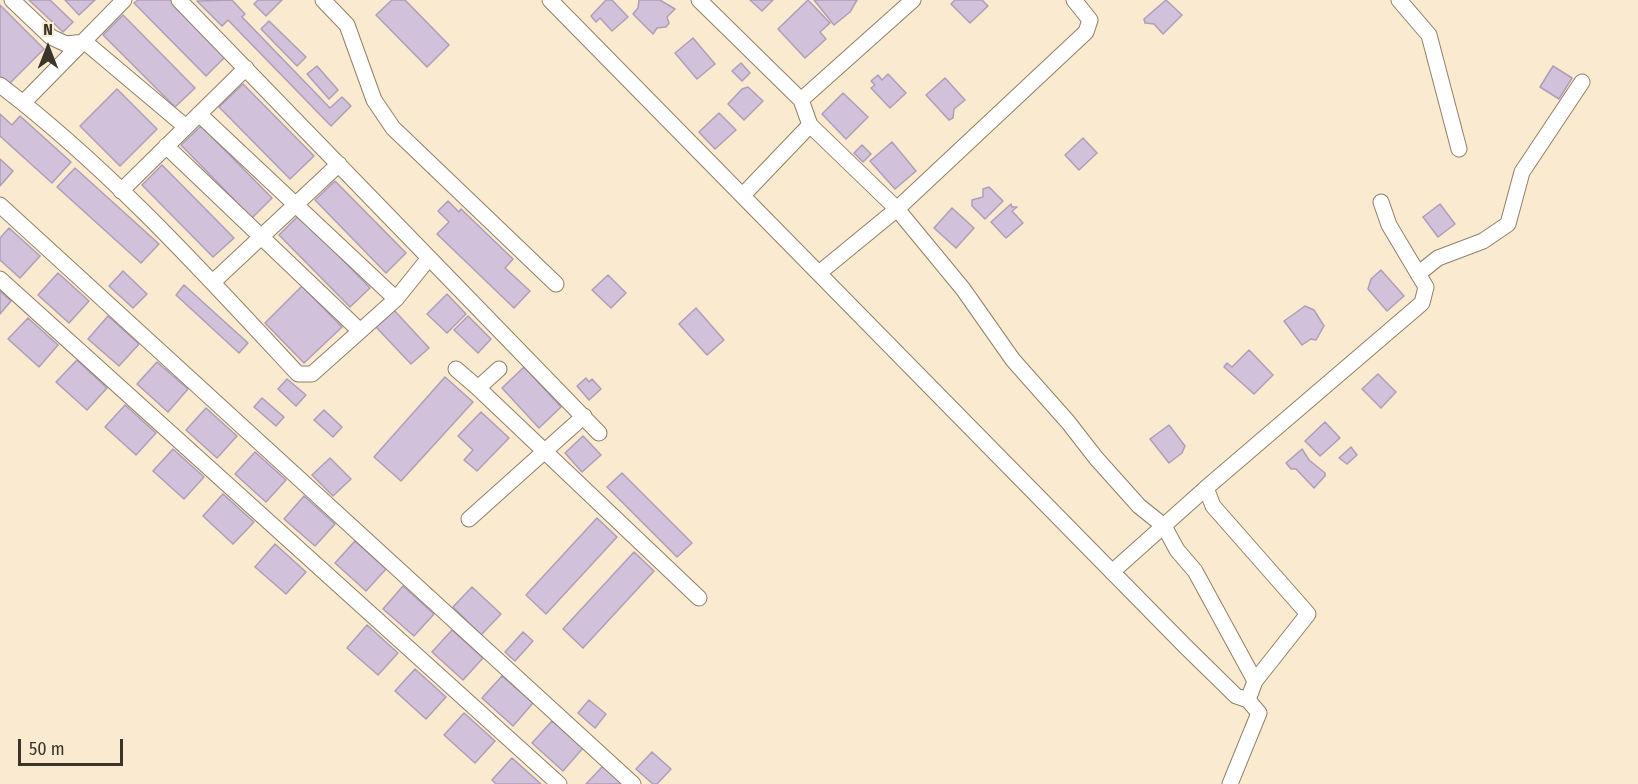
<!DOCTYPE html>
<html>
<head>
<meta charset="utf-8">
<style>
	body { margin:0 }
	#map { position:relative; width:1638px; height:784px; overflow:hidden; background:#faeacf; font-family:"Fira Sans Condensed",sans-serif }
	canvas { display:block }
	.north { position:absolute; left:18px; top:18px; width:60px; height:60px; -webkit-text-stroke:4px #faeacf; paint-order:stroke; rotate:0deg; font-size:16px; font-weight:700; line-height:24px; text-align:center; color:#3a3429 }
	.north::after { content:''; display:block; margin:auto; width:21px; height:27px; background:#3a3429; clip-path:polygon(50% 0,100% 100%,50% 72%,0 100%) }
	.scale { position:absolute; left:18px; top:739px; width:105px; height:27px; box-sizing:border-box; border:3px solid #3a3429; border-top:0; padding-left:8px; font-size:18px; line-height:21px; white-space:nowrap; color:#3a3429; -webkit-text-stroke:4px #faeacf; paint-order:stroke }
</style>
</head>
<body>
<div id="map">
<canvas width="1638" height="784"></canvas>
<div class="north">N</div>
<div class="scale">50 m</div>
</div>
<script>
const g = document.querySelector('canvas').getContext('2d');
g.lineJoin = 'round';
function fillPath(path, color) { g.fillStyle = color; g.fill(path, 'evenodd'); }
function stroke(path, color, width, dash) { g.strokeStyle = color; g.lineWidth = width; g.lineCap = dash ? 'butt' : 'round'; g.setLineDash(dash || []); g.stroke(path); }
const building = new Path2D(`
	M29,0H50L73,22L63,32Z
	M65,0H95L79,15Z
	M138,0H171L226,56L206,76L134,3Z
	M232,0L245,14L242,17L330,108L342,97L351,106L331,126L228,20L222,26L197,1Z
	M258,0H282L266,16L254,4Z
	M392,0H405L449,45L427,67L376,15Z
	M606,0H612L628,17L612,31L600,18L596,22L591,16Z
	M639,0H660L675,9L667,17L669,23L666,27L657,28L653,34L633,14L638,8Z
	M750,0H773L762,11Z
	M808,0L830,23L820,32L826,39L805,58L778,29Z
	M814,0H857L850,12L834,25Z
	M955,0H982L988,6L970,23L951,4Z
	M1166,0L1182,15L1163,34L1154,24L1145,23L1144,19Z
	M0,5L44,49L7,86L0,79Z
	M123,15L195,88L175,107L103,35Z
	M269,21L306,57L297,66L261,29Z
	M693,38L715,64L697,79L675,53Z
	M741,63L750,73L742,81L732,71Z
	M317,66L338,90L329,99L307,74Z
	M1553,66L1572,78L1559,99L1540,87Z
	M888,74L906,93L890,108L871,88L875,85L871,81L878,75L882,80Z
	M945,78L965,100L954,109L953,118L949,120L926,95Z
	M243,84L314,156L290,179L219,107Z
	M748,87L763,101L744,120L728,104L742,89Z
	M117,89L157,129L120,166L80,126Z
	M843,93L868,117L846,139L822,114Z
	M719,113L736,130L715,149L699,132Z
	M0,114L12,125L20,116L71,162L52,183L0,136Z
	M201,126L272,198L252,218L181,145Z
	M1083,138L1097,153L1079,170L1065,155Z
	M892,142L916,171L895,189L870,161Z
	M862,145L871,154L863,162L854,153Z
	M0,159L13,171L0,186Z
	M162,165L234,238L213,257L142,185Z
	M75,168L159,244L141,263L57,187Z
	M335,181L406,253L386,273L315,200Z
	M989,187L1003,201L985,219L972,206V200L983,197V189Z
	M448,201L459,212L461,209L513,259L505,268L530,291L514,308L437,234L449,222L438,211Z
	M1011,204L1012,207H1017L1012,211L1023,223L1006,238L991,222Z
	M1440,204L1455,224L1438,237L1423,217Z
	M952,208L974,228L956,248L934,228Z
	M299,215L370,288L350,307L279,235Z
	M9,228L40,256L20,278L0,260V238Z
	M1381,270L1404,296L1387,311L1368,289L1371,279Z
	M123,271L147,294L133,308L109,286Z
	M58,273L89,301L69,323L38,295Z
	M608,275L626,293L611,308L592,290Z
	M184,285L248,343L239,353L176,295Z
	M302,286L342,327L304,363L265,323Z
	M0,291L11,301L0,314Z
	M447,294L466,314L447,333L427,314Z
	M1305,306L1314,310L1324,326L1316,340L1311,339L1302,345L1284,321Z
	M696,308L724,340L707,355L679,324Z
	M393,309L429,348L411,364L375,326Z
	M108,316L139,344L119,366L88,339Z
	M468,316L491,339L478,353L454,330Z
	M28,318L58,345L39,367L8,339Z
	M1249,350L1273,375L1254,394L1224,367L1227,363L1232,367Z
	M77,360L107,388L87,410L56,382Z
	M157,362L188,389L168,412L137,384Z
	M524,367L561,407L539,428L502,388Z
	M1378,374L1396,392L1381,408L1362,389Z
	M445,377L473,402L401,481L374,457Z
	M586,378L589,382L592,379L601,389L589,400L577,386Z
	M287,379L306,395L296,406L278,389Z
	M262,398L284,417L276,426L254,407Z
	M125,405L156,433L136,455L105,427Z
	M206,408L237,436L217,458L186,430Z
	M324,410L342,427L333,437L314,420Z
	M481,412L509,438L477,471L464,460L473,450L458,436Z
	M1325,422L1340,438L1320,456L1305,441Z
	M1169,425L1185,446L1182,453L1169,463L1150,439Z
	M583,436L601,455L582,472L565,453Z
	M1351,447L1357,455L1347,464L1339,458Z
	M173,449L204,477L184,499L153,471Z
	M1302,449L1309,460L1325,473V476L1314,488L1296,469H1291L1286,463Z
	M255,452L286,480L266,502L235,474Z
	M330,458L351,479L333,496L312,475Z
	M622,473L692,543L677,557L607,487Z
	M223,494L254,522L233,544L203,516Z
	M304,496L335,524L315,546L284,519Z
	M597,518L617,537L546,614L526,595Z
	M355,541L386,569L366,591L335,563Z
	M275,544L306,572L286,594L255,567Z
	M634,552L654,571L583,648L563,629Z
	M403,586L434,614L414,636L383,609Z
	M472,587L501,614L481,635L453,607Z
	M367,625L398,653L378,675L347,648Z
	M452,630L483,658L463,680L432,652Z
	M523,632L533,641L515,661L505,652Z
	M415,669L446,697L426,719L395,691Z
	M502,676L533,703L513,726L482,698Z
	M589,700L606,714L595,728L578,713Z
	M464,713L495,741L475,763L444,735Z
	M552,721L583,748L563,771L532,743Z
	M652,752L671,769L657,784H653L636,769Z
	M512,758L541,784H496L492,780Z
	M603,766L623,784H586Z`);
fillPath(building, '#d2c1db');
stroke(building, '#af9eb7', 1.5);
const minor = new Path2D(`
	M12,0L51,37L66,44L85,42L186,127
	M179,0L599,433
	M323,0L347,25L374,100L393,128L556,284
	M550,0L1185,646L1236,696L1248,700L1259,713L1230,784
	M699,0L801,100L810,125L743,195
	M1074,0L1090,20L1086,32L897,209L963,289L1013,360L1068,422L1096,458L1139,506L1164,526L1177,550L1195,571L1255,681L1248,700
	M1399,0L1429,35L1459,149
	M0,85C109,168 205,274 298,374H312L396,299L429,258
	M801,100L913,0
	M23,103L124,0
	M199,114L396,299
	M810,125L897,209L819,273
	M166,146L360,331
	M121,191L246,68
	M0,205L633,784
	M1418,274L1438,258L1483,241L1508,224L1522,172L1582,82
	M0,279L559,784
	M213,282L339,164
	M456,369L478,388
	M499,369L478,388L699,598
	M469,519L584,416
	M1112,572L1206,488
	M1255,681L1308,614L1213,506L1206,488L1422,303L1426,287L1389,225L1381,202`);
stroke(minor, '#908169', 17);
stroke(minor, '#fff', 15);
</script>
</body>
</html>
